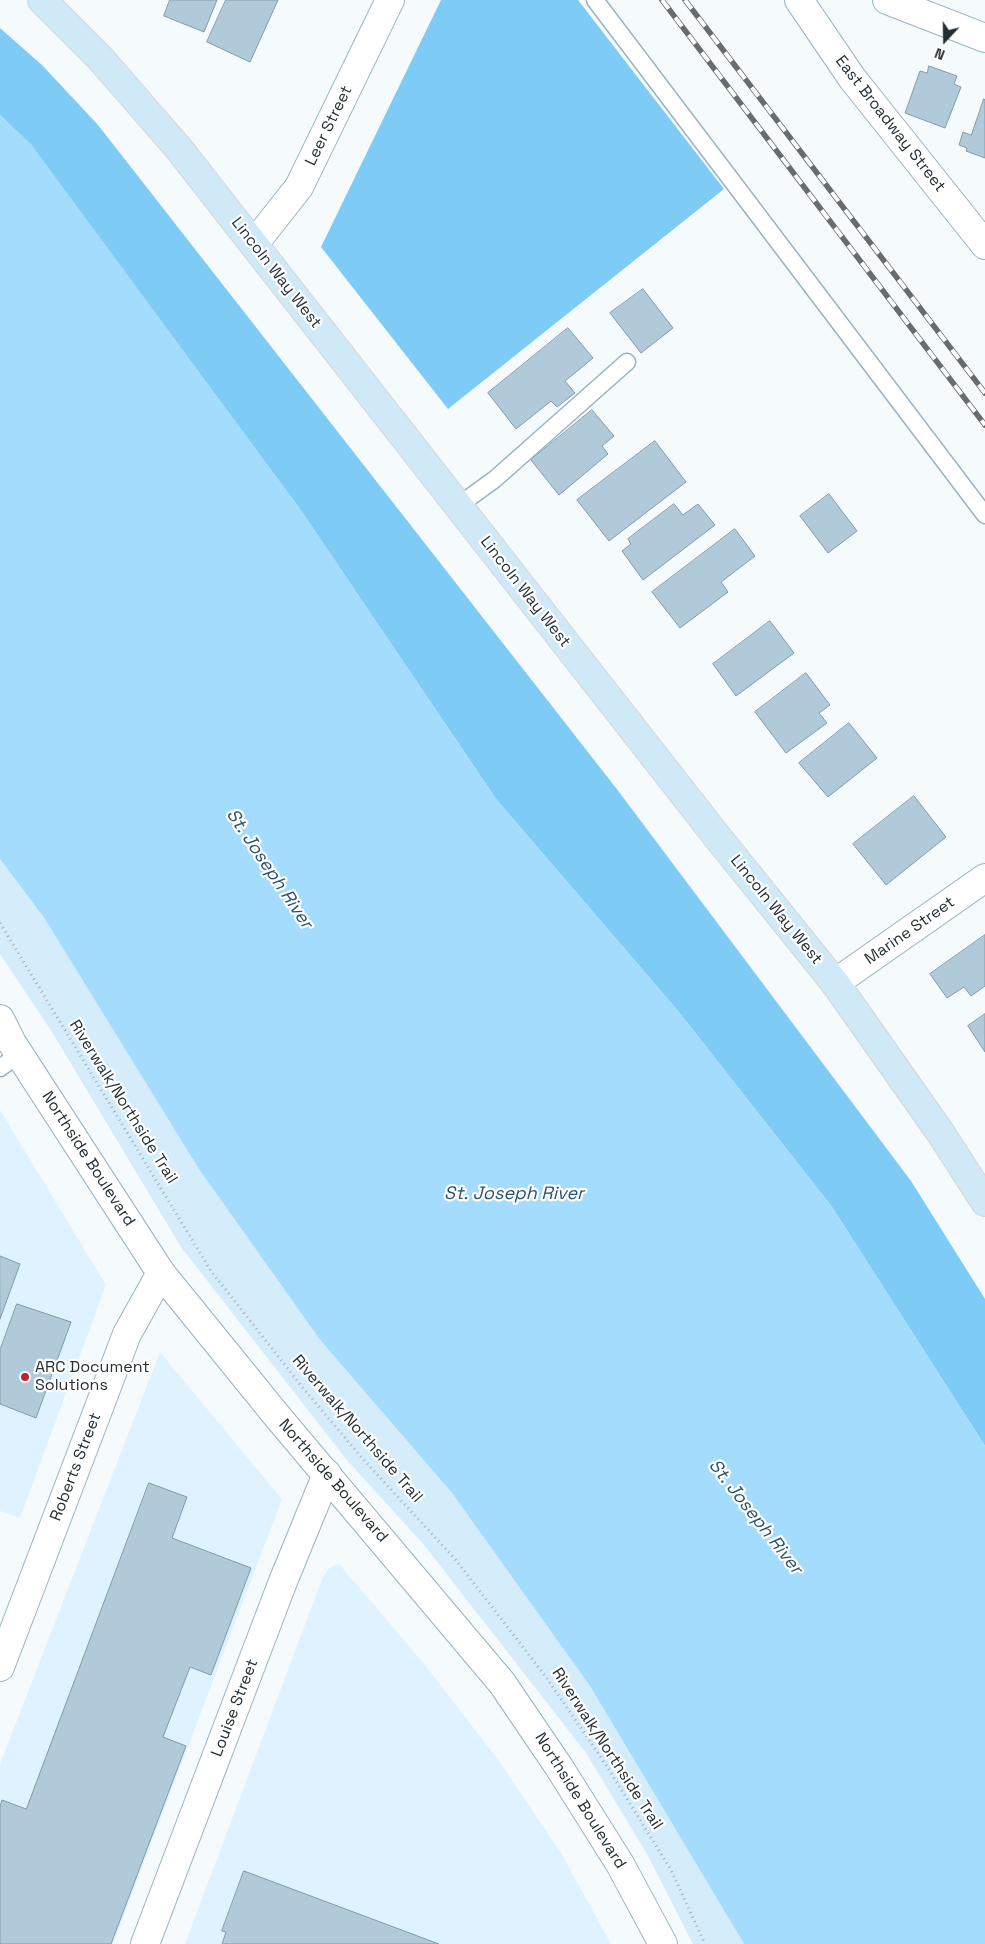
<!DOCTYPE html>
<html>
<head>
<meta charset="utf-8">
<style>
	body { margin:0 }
	#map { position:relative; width:985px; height:1944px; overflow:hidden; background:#f5fafd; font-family:"Space Grotesk",sans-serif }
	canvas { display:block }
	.north { position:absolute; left:920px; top:15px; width:50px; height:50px; -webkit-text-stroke:4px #fff; paint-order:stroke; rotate:201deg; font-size:14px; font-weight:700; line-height:20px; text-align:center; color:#242e34 }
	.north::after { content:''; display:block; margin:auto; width:18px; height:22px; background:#242e34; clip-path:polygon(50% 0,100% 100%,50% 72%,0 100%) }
</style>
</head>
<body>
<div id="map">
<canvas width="985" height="1944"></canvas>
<div class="north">N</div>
</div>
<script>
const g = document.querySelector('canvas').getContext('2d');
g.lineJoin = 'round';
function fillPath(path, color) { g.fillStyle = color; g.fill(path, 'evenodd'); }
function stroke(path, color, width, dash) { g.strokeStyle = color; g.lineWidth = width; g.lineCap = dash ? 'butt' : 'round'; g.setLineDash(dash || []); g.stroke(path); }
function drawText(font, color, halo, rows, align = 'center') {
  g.font = font + ' "Space Grotesk",sans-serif'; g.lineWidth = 4.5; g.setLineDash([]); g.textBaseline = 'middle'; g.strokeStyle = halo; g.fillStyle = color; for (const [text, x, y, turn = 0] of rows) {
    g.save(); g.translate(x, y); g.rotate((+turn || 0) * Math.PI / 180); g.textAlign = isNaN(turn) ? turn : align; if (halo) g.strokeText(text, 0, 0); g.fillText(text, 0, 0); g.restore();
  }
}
fillPath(new Path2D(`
	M0,1110L106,1285L20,1518L0,1511Z
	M160,1352L282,1499L113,1944H0V1764Z
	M339,1564L425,1665L499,1761L561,1853L611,1944H185L322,1579L330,1567Z`), '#def3ff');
fillPath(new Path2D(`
	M0,859L45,919L321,1341L452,1493L590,1686L744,1944H693L647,1854L586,1753L424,1545L346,1459L181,1247L52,1032L0,954Z`), '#d5edfb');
fillPath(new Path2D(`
	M441,0H578L724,189L448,409L321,247Z
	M0,28L42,65L98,125L616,788L911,1181L985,1299V1446L832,1207L678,1011L496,799L302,512L31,145L0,115Z`), '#7ecbf6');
fillPath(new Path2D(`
	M0,115L31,144L302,512L496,799L678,1011L832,1207L985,1446V1944H744L590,1686L452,1493L321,1341L199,1169L45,919L0,859Z`), '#a3dcfc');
const building = new Path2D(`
	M170,0H217L204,32L164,16Z
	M226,0H278L250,62L207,42Z
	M929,66L957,76L954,84L961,87L945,128L905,113L920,71L927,73Z
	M984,99L985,100V158L966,151L967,148L959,145L963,132L971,135Z
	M643,289L673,328L641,353L610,313Z
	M568,328L593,358L565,381L575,393L557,407L551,401L516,429L488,393Z
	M592,410L614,436L602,446L608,454L559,495L531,460Z
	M655,441L686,482L609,541L577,500Z
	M829,494L857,531L828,553L800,516Z
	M674,504L683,515L698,504L715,525L643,580L622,551L631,544L628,539Z
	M735,529L755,556L721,582L728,592L680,628L652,592Z
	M770,621L794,653L736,696L713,664Z
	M806,673L830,705L819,713L827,723L786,753L755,712Z
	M849,723L877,758L828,797L799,763Z
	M914,796L946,837L886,885L853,844Z
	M985,935V986L971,996L964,987L947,998L930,974Z
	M985,1014V1052L968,1026Z
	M0,1256L20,1264L0,1319Z
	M17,1304L71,1322L36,1418L0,1404V1350Z
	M149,1483L187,1497L172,1538L251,1568L211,1675L190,1667L163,1737L186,1746L111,1944H0V1806L2,1800L26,1809Z
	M244,1871L439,1944H222L226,1932L222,1931Z`);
fillPath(building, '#b0cad9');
stroke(building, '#829ba9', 1);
const service = new Path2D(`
	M595,0L985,515
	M458,506L495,479L627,362
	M0,1068L19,1054`);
const minor = new Path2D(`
	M799,0L852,78L985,245
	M887,0L985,38
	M254,244L299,187L390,0
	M835,983L985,878
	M0,1667L127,1334L161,1273
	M145,1944L282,1584L327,1474`);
const tertiary = new Path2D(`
	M0,1019L12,1043L161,1273L277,1416L502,1683L559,1767L620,1864L663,1944`);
const primary = new Path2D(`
	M42,0L100,58L179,149L715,834L835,983L940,1132L985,1202`);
stroke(service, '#99b3c2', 19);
stroke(minor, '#99b3c2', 30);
stroke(tertiary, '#99b3c2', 30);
stroke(primary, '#d3d5d6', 30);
stroke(new Path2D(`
	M0,923L211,1271L303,1388L362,1458L455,1559L546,1677L606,1765L671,1870L705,1944`), '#a6adb1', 3, [1, 4]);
stroke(service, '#fff', 16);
stroke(minor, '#fff', 28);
stroke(tertiary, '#fff', 28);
stroke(primary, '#d0e9f7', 28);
const rail = new Path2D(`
	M662,0L985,425
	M685,0L985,393`);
stroke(rail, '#656d72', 5.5);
stroke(rail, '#fff', 4, [11]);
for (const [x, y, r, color] of [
	[25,1377,5,"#b7272f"]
]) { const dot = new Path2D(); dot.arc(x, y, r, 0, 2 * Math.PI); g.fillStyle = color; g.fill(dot); stroke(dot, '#fff', 2); }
drawText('16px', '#242e34', '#fff', [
	["East Broadway Street",890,124,52],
	["Leer Street",329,126,-64],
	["Lincoln Way West",276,273,52],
	["Lincoln Way West",525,592,52],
	["Lincoln Way West",776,910,51],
	["Marine Street",910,931,-35],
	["Riverwalk/Northside Trail",123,1102,58],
	["Northside Boulevard",88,1159,57],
	["Riverwalk/Northside Trail",357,1429,49],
	["Roberts Street",76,1467,-69],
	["Northside Boulevard",333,1481,49],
	["Louise Street",235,1708,-69],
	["Riverwalk/Northside Trail",607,1749,57],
	["Northside Boulevard",580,1801,58]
]);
drawText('16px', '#242e34', '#fff', [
	["ARC Document",35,1368],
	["Solutions",35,1386]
], 'left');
drawText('italic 18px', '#28536a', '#fff', [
	["St. Joseph River",269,869,56],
	["St. Joseph River",514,1194],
	["St. Joseph River",755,1517,52]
]);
</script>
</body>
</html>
